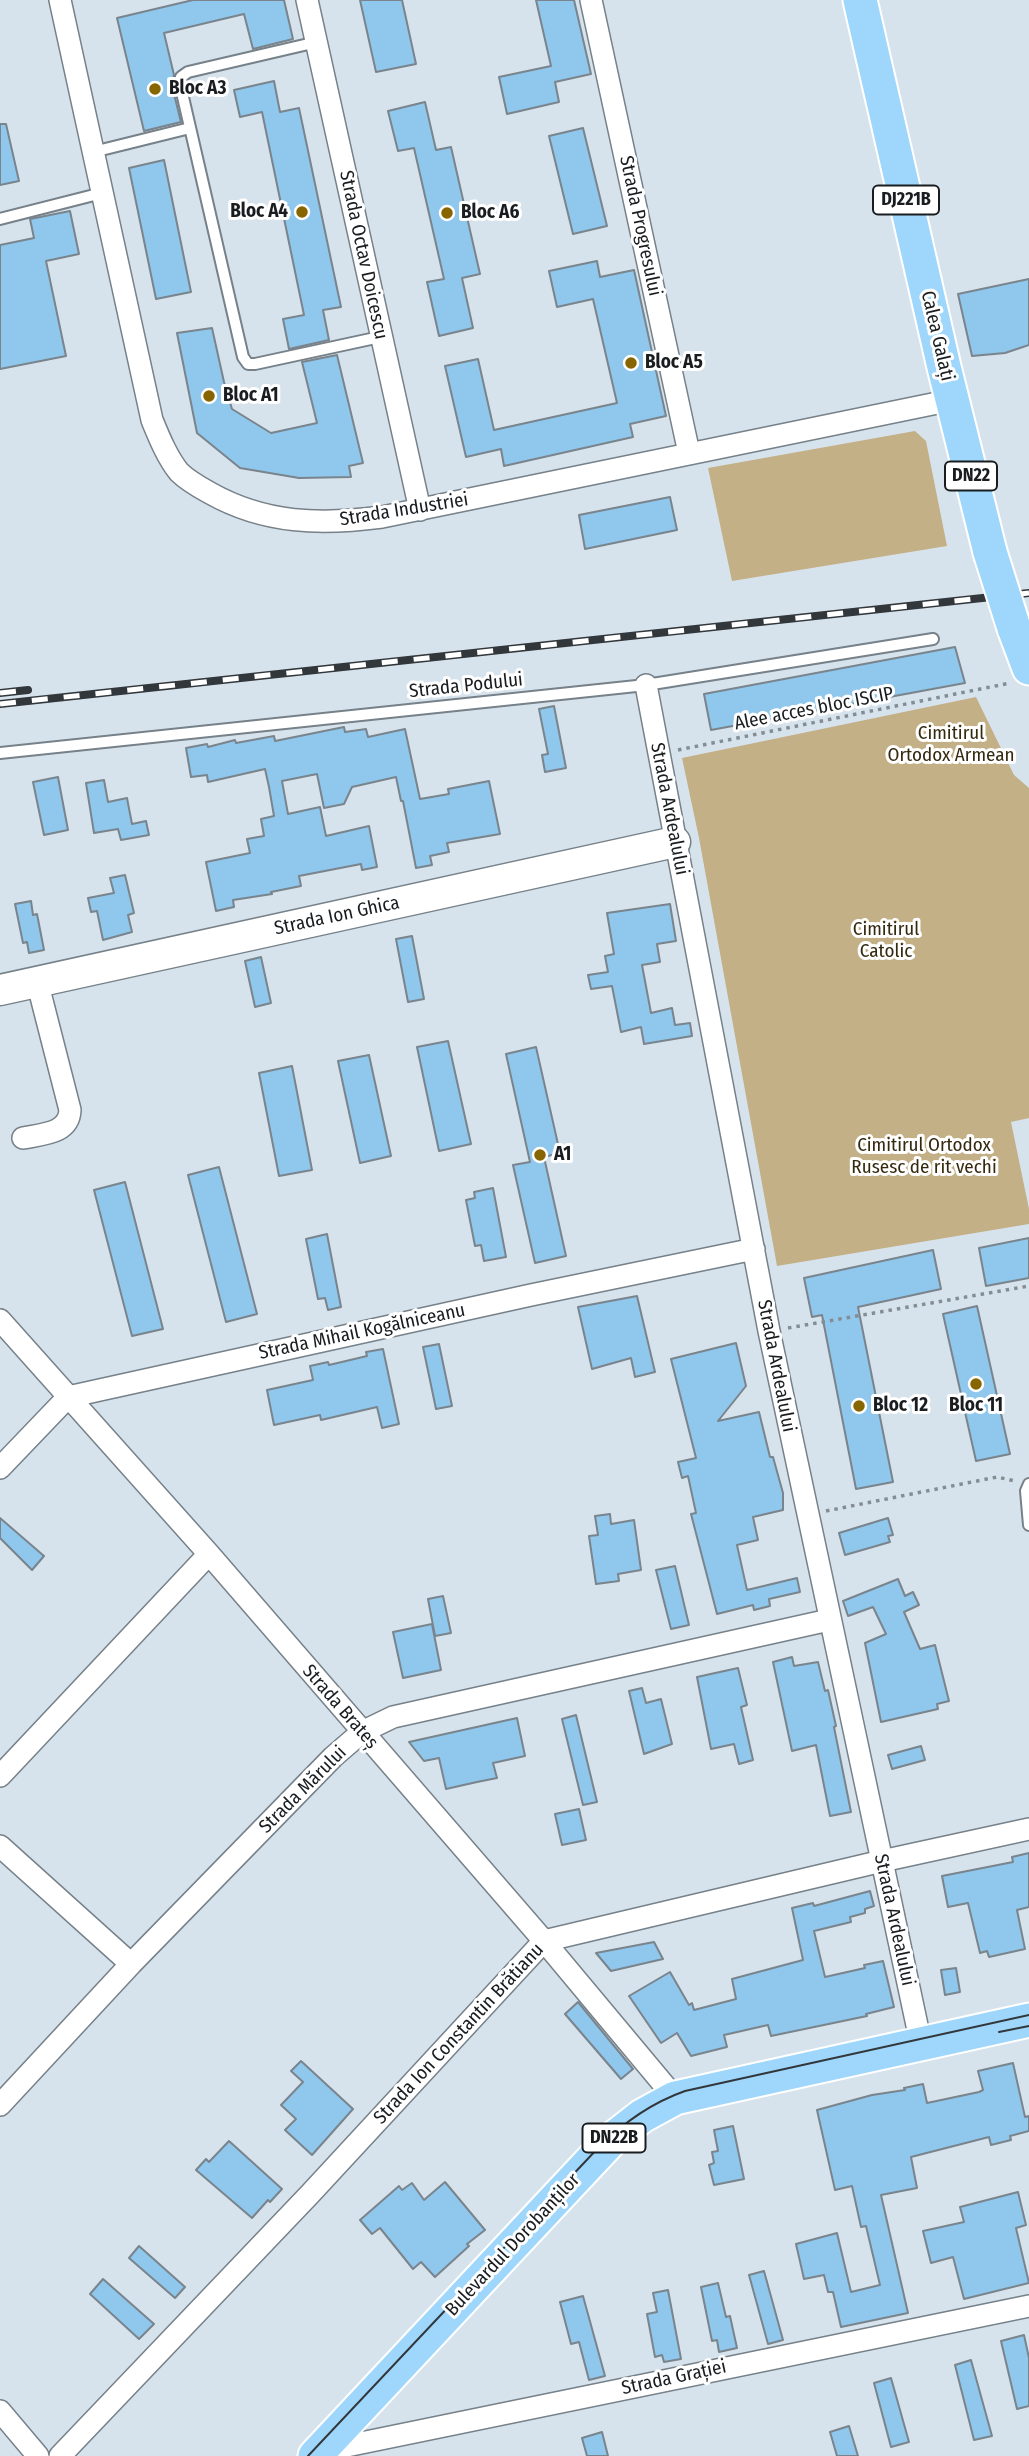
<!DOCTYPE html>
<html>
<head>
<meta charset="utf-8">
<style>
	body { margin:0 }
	canvas { display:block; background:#d7e3ec }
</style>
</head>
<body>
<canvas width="1029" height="2456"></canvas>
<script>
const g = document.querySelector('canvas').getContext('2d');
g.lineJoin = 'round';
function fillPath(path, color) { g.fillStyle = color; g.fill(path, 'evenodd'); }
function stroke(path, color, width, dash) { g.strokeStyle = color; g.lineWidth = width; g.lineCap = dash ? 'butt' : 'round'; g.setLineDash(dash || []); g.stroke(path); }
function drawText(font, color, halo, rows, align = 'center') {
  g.font = font + ' "Fira Sans Condensed",sans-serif'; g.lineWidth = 6; g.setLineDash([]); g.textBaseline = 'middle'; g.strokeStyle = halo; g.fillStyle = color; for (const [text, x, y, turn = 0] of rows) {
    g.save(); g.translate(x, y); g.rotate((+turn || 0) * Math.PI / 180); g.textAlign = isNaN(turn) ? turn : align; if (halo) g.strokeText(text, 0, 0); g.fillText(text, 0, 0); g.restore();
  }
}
fillPath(new Path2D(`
	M915,431L926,441L947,546L732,581L708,468Z
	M976,697L1014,775L1029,788V1118L1011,1122L1029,1209V1224L777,1266L699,838L682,758Z`), '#c4b087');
const building = new Path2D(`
	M193,0H284L293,39L253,49L244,14L164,33L174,75L172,86L181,122L144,131L117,18Z
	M360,0H402L416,64L376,72Z
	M536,0H574L591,74L555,82L559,102L507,114L499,77L551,66Z
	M274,81L280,112L299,108L341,307L323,310L329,340L289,349L283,319L304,315L262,112L240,117L234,90Z
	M425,102L436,150L451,147L480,274L462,278L473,328L439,336L427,282L444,279L414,148L398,151L388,111Z
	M0,124H6L19,181L0,185Z
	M583,128L607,226L573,234L549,136Z
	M164,160L191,292L156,299L129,168Z
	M70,211L79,254L46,261L66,356L0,369V245L34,238L30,219Z
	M597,261L600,277L634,270L666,416L630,424L633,437L504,466L501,449L466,457L445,366L478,359L494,430L617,403L593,299L557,307L549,271Z
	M1029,279V345L1005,353L972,356L958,294Z
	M212,328L224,382L232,409L271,433L317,423L302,362L337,355L363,463L349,466L351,477L299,478L240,468L197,433L177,333Z
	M670,497L677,530L585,549L579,515Z
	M955,647L965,683L711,730L704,694Z
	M554,706L566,768L545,772L542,755L548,754L539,709Z
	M344,727L345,732L366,729L368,737L405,729L420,799L449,794L448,789L489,781L500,834L447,843L449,852L430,856L432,865L416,868L403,801H401L396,777L352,787L344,804L324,808L317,774L282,781L288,814L320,807L326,836L369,826L377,867L362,870L361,864L299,876L301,886L271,892L272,894L233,900L234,907L216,911L206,862L250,853L247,839L264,836L261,819L274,816L269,787L265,769L208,782L207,775L191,777L186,748L207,744L208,747L235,740L236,743L274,736L275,741Z
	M58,777L68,830L44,835L33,782Z
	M104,780L108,802L127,798L132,824L146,821L149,835L121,840L118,829L94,833L86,783Z
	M125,875L134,913L128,915L132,932L103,940L97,911L91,912L88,898L114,893L110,878Z
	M31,901L33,915L37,914L44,950L29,953L27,942L23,943L15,904Z
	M670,904L676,941L657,944L660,962L642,965L651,1013L672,1008L675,1025L690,1023L692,1036L644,1044L641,1027L621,1032L612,986L591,989L588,975L608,972L605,956L614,954L607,913Z
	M412,936L424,999L408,1002L396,939Z
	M261,957L271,1003L255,1007L245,961Z
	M448,1041L471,1144L439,1151L417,1047Z
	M536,1047L560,1153L544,1157L566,1256L535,1263L513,1165L530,1162L506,1054Z
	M369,1055L391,1156L360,1163L338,1061Z
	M292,1066L312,1170L279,1176L259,1073Z
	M219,1167L257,1314L226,1322L188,1175Z
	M125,1182L163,1329L132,1336L94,1190Z
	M493,1188L506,1257L484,1261L481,1245L475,1246L466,1200L475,1198L474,1192Z
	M327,1234L341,1307L328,1310L325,1298L318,1299L306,1239Z
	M1029,1238V1278L986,1286L979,1248Z
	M933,1250L941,1289L858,1307L893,1482L856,1489L822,1315L812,1317L804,1278Z
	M637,1296L655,1372L635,1377L631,1358L592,1369L578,1307Z
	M977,1306L1010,1454L976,1461L943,1314Z
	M736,1343L746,1386L718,1421L759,1412L770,1457H773L783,1493V1510L753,1517L758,1540L737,1545L747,1590L797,1578L800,1592L769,1599L770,1606L754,1610L753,1605L717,1614L691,1514L696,1513L688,1476L682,1478L678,1462L696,1458L671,1359Z
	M439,1344L452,1406L436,1409L423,1347Z
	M383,1349L399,1424L382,1428L377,1407L321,1420L320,1415L274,1425L267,1390L313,1380L310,1366L328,1362L329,1365L367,1356L366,1352Z
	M610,1514L611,1524L634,1520L641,1570L618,1574L619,1581L596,1584L589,1536L598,1535L595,1516Z
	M0,1518L44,1556L32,1570L0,1538Z
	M888,1518L893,1535L888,1536L890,1542L845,1555L839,1533Z
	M675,1566L689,1625L671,1629L656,1570Z
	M898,1579L905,1596L913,1592L919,1605L904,1612L920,1649L935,1645L949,1701L937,1704L938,1709L881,1722L865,1643L886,1634L873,1607L848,1616L843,1601Z
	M443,1596L451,1633L435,1636L428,1599Z
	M432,1624L441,1670L403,1678L393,1632Z
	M792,1657L794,1666L818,1662L825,1691L828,1690L836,1726L834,1727L851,1812L830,1816L816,1745L792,1751L773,1662Z
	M738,1668L747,1705L741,1707L753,1760L739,1764L734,1744L711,1749L697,1677Z
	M642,1688L646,1703L661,1699L672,1744L644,1754L629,1691Z
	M576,1715L597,1802L583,1805L562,1719Z
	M517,1718L525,1756L493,1763L497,1778L477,1782L446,1789L439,1758L424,1761L409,1742Z
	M921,1746L925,1760L892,1769L888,1755Z
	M579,1809L586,1840L562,1845L555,1814Z
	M1029,1853V1907L1017,1910L1025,1949L989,1957L987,1951L980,1953L968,1903L948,1907L942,1876L1013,1862L1012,1857Z
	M870,1891L874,1906L865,1909V1913L850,1917L851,1922L814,1931L825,1977L865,1968L864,1965L883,1961L894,2007L866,2014L867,2016L771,2036L768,2025L724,2035L727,2047L691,2056L677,2033L661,2043L629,1996L670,1972L689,2005L692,2003L694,2010L736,1999L732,1979L803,1960L792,1908L813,1903L814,1906Z
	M654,1942L663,1959L611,1971L596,1953Z
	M956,1968L960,1992L945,1995L941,1970Z
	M578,2002L633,2069L621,2079L565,2014Z
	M301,2061L353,2109L312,2155L285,2130L296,2119L281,2105L303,2082L291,2071Z
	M1013,2063L1025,2117L1029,2116V2131L1010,2136L1011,2140L991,2145L989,2137L911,2157L917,2188L881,2195L908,2313L841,2327L833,2292H828L824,2275L804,2279L796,2244L837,2233L851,2292L880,2285L866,2226L861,2227L852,2186L835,2190L817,2110L872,2095L905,2090L904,2088L923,2084L927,2103L979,2092L983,2090L978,2071Z
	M733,2126L744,2179L714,2185L709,2165L714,2163L712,2152L718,2151L714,2130Z
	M229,2141L282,2189L270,2202L268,2200L252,2218L196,2170L206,2159L209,2162Z
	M445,2182L485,2230L467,2244L469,2246L435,2277L421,2262L413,2269L380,2228L372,2234L360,2220L399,2186L402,2190L412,2183L424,2200Z
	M1018,2192L1026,2225L1016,2228L1029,2283L964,2299L953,2257L931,2263L923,2231L964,2222L960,2207Z
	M139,2246L185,2287L175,2298L129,2258Z
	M764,2271L783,2340L768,2344L749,2275Z
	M103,2279L154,2324L139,2339L90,2294Z
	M718,2283L726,2317L730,2316L737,2348L719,2352L717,2340L712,2341L701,2287Z
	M668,2290L681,2359L664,2362L662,2355L655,2357L647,2314L657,2312L653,2293Z
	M583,2296L605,2376L589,2380L579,2342L571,2344L560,2302Z
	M1024,2335L1029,2358V2406L1017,2409L1001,2341Z
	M971,2360L992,2436L974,2440L955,2365Z
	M891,2378L909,2442L891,2447L874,2383Z
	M849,2426L858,2456H837L830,2432Z
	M602,2432L608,2456H587L582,2438Z`);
fillPath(building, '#8fc7ed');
stroke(building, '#79848c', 2);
const lane = new Path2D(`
	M317,42L188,72L181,77L180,84L243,357L248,364H255L380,337
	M93,152L190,128
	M0,219L102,193
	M0,753L646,685L933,639
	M1029,1484L1026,1491L1029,1525`);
const street = new Path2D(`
	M60,0L152,420C159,437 167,457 179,472C188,481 199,487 210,493C265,524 321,525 382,517L952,400
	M307,0L420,510
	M591,0L689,453
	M646,685L769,1331L921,2044
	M23,1138C42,1134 69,1134 70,1110L37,981
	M0,1320L209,1554L544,1941L675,2098
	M0,1468L68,1397L531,1295L754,1249
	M0,1776L209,1554
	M0,1846L131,1964
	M0,2105L131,1964L333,1757L362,1732L393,1717L829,1620
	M0,2411L38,2456
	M322,2451L1029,2306
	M60,2456L310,2194L544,1941L882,1861L1029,1829`);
const secondary = new Path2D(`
	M0,990L675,842`);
const primary = new Path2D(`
	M860,0L944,367L990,552
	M1014,628L1029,668
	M315,2456L610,2141L642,2116L675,2098L1029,2020`);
stroke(lane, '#768189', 14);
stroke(street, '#768189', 24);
stroke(secondary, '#768189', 33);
stroke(primary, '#fff', 37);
stroke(new Path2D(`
	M678,750L1010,683
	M788,1328L1029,1286
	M826,1511L997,1477L1015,1481`), '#858d94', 3.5, [3.5, 5]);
stroke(lane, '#fff', 10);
stroke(street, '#fff', 21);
stroke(secondary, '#fff', 30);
stroke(primary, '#9ed7fb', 33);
stroke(new Path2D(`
	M999,2032L1029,2026
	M308,2456L598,2148C623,2123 651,2103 685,2091L1029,2015`), '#32373b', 2);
const rail = new Path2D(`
	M0,693L28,690
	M0,704L1029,593`);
stroke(rail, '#32373b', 8);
stroke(rail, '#fff', 5, [16]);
const primaryBridge = new Path2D(`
	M990,552L1014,628`);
stroke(primaryBridge, '#fff', 37, []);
stroke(primaryBridge, '#9ed7fb', 33);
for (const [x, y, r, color] of [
	[155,89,7,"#876500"],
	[302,212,7,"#876500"],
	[447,213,7,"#876500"],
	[631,363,7,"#876500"],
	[209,396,7,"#876500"],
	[540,1155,7,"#876500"],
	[976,1384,7,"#876500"],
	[859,1406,7,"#876500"]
]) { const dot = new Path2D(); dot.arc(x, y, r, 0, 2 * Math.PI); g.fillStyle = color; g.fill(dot); stroke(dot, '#fff', 2.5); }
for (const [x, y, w] of [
	[906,200,66],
	[971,476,52],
	[614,2138,63]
]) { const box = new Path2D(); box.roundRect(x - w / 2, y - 14.5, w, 29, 5); g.fillStyle = '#fff'; g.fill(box); stroke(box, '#191d20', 2); }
drawText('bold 18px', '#191d20', null, [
	["DJ221B",906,200],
	["DN22",971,476],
	["DN22B",614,2138]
]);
drawText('bold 19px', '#191d20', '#fff', [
	["Bloc A3",169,89],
	["Bloc A4",288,212,"right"],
	["Bloc A6",461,213],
	["Bloc A5",645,363],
	["Bloc A1",223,396],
	["A1",554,1155],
	["Bloc 12",873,1406],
	["Bloc 11",976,1406,"center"]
], 'left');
drawText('19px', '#191d20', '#fff', [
	["Strada Progresului",640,226,78],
	["Strada Octav Doicescu",363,255,78],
	["Calea Galați",937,336,77],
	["Strada Industriei",404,510,-9],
	["Strada Podului",466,686,-6],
	["Alee acces bloc ISCIP",814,709,-11],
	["Strada Ardealului",669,809,79],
	["Strada Ion Ghica",337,916,-12],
	["Strada Mihail Kogălniceanu",362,1332,-12],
	["Strada Ardealului",776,1366,79],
	["Strada Brateș",340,1707,49],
	["Strada Mărului",303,1790,-45],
	["Strada Ardealului",894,1920,78],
	["Strada Ion Constantin Brătianu",459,2034,-47],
	["Bulevardul Dorobanților",513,2245,-47],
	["Strada Grației",674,2378,-12]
]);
drawText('19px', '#35290f', '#fff', [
	["Cimitirul",951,734],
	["Ortodox Armean",951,756],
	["Cimitirul",886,930],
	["Catolic",886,952],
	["Cimitirul Ortodox",924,1146],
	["Rusesc de rit vechi",924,1168]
]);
</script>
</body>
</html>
